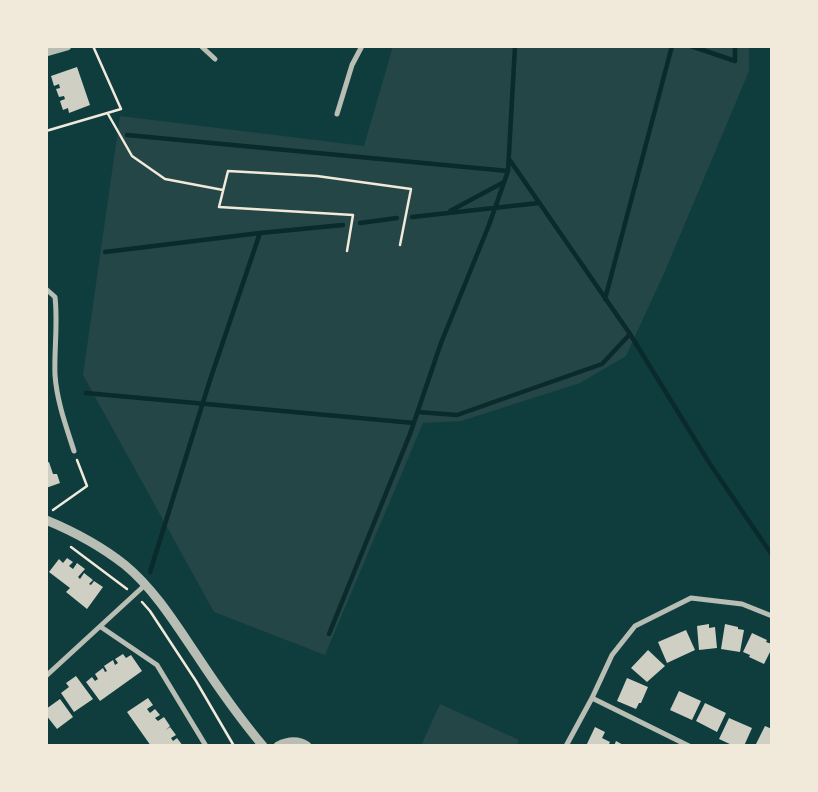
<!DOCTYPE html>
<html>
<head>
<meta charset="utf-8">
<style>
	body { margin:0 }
	#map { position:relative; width:818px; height:792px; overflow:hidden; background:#0f3d3e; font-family:Raleway,sans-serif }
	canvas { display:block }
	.frame { position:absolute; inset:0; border:48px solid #f1e9da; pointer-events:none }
</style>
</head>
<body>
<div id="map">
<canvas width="818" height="792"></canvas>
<div class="frame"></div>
</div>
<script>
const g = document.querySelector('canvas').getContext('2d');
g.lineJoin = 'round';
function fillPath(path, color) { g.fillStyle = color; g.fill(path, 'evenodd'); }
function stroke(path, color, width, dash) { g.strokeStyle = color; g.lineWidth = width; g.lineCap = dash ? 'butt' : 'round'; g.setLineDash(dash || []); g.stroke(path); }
fillPath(new Path2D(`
	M393,46H749V71L665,271L626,356L580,383L461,421L423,423L325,655L214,612L83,375L120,116L364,146Z
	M440,704L519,740L516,746H421Z`), '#244646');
stroke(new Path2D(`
	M691,46L735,61V46
	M127,135L508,171
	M509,159L630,334L710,464L772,555
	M450,211L504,182
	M412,217L539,203
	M360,223L397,218
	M105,252L260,233L343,225
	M605,299L672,46
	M86,393L414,423
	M418,412L457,415L602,364L630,334
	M150,572L210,380L260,233
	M329,634L410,434L441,343L489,225L508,171L515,46`), '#0a2a2b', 4.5);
fillPath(new Path2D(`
	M77,67L90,105L69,113L68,108L63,110L60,101L65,99L64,96L59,97L56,89L60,88L59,84L54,86L51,76Z
	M49,462L53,474H57L60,483L46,488V463Z
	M67,558L73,562L69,566L73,569L77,563L85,569L78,577L80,579L84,573L93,580L89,584L91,585L94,581L103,587L87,609L66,592L70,588L49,572L59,559L63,563Z
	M709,624V628L715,627L717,648L699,650L697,626Z
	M725,624L738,627V629L744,630L740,652L721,649Z
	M686,630L695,650L667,663L658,642Z
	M752,633L767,640L766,642L772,644V648L764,664L749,657L750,655L743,652Z
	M648,650L665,666L647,682L631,668Z
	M123,654L126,658L131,655L142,671L100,701L86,682L92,677L95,681L98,679L95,674L103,668L105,672L107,671L104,666L113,660L115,665L118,663L115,659Z
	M76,676L93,699L74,712L61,693L69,687L66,683Z
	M627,678L648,687L641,703H639L636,709L617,701Z
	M679,691L701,701L692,720L670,710Z
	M148,698L153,705L147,709L150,713L155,709L160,715L155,718L158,721L164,717L170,726L166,730L170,727L176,735L171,738L173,741L177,738L183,746H151L127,712Z
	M60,699L73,717L57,729L46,715V709Z
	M705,703L726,713L717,732L696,721Z
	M729,718L752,728L744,746H734L719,739Z
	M765,726L772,729V746H755Z
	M595,727L605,732L602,738L610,742L608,746H586Z
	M616,741L625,746H614Z`), '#cfcfc3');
stroke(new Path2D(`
	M108,114L132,156L165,179L223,190
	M46,131L121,109L93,46
	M347,251L353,215L219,207L228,171L317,176L411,189L400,245
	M53,510L87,486L77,460
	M71,547L127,589
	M142,602L150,611L196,681L234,746`), '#f1e9da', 2.5);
stroke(new Path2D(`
	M201,46L215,59
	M337,114L352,65L362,46
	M46,289L55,297C58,324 54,349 55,375C57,402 66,426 74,451
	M101,627L157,665L206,746
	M46,676L145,585
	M592,698L689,746
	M566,746L592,698L612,655L635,626L691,598L742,604L772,616`), '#b8beb3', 5);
stroke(new Path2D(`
	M46,52L67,46
	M46,520C75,532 101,546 125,565C154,589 175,623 196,654C217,686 238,716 263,746
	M278,746C288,741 298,740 307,746`), '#b8beb3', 9);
</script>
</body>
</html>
